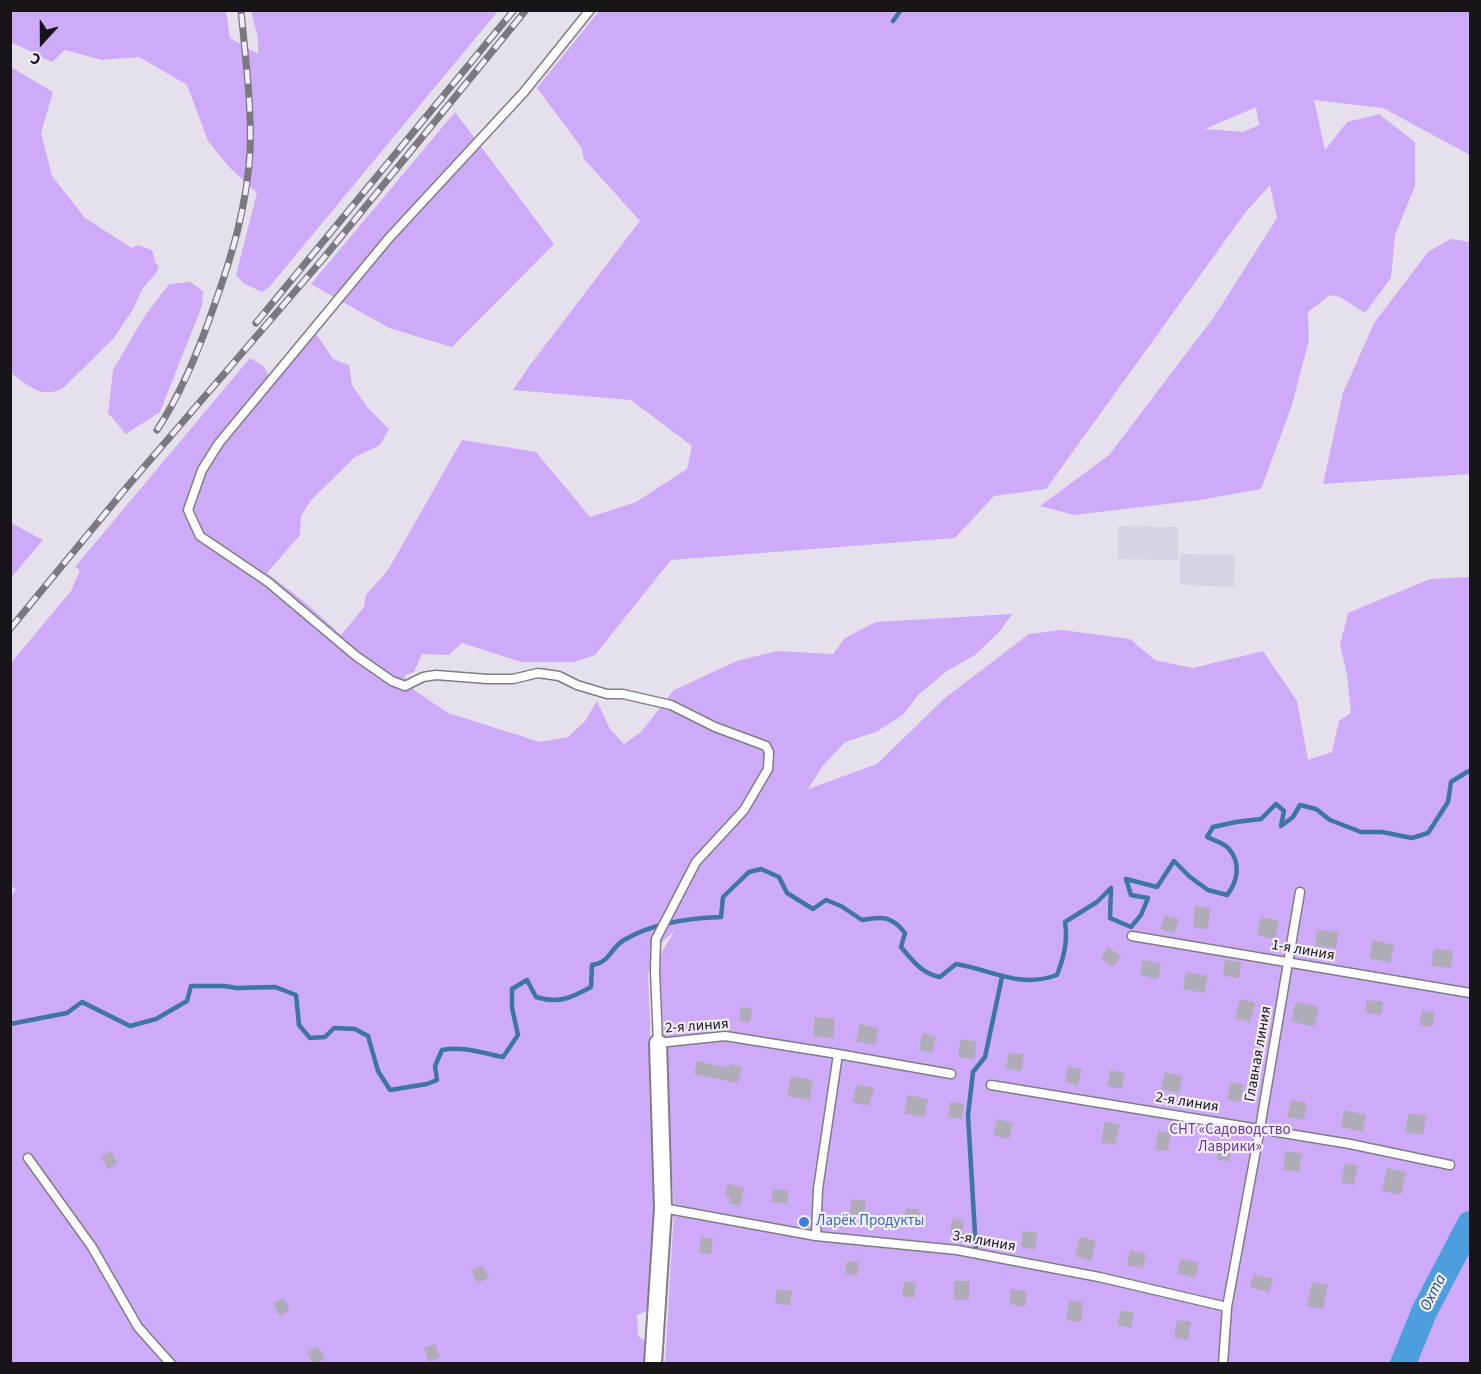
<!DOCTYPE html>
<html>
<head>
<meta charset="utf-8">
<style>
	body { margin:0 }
	#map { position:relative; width:1481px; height:1374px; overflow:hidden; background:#e5e0eb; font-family:"Source Sans 3",sans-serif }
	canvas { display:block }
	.frame { position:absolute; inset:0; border:12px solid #171519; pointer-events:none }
	.north { position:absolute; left:12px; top:12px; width:60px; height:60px; -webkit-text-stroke:4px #f2edf8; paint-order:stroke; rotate:201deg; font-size:16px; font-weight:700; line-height:24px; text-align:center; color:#171519 }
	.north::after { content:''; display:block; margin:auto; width:21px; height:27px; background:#171519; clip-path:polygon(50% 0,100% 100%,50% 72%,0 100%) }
</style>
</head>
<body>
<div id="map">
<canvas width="1481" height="1374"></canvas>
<div class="frame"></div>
<div class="north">С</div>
</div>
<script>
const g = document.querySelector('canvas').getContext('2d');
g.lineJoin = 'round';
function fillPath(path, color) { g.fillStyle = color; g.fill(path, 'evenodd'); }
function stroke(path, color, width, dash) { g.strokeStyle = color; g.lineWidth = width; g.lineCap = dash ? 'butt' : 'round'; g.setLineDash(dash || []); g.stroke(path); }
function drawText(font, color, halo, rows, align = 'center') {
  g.font = font + ' "Source Sans 3",sans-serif'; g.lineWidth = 4.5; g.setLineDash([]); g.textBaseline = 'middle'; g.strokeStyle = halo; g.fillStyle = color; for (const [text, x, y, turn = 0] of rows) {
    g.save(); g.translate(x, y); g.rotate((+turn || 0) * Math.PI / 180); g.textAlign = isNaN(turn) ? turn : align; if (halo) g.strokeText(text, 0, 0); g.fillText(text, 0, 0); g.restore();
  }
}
fillPath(new Path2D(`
	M1118,526L1178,527V560L1118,559Z
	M1180,554L1235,555L1234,587L1180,585Z`), '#d9d2e4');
fillPath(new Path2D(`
	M11,10L226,11L230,38L258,54V38L251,11H498L270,286L262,292L243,283L236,275L257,193L229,167L208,141L187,85L139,57L102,60L65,50L52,62L11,42Z
	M599,11H1470V155L1383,108L1314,100L1325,150L1347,122L1379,114L1415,142V186L1395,235L1391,278L1365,313L1340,297L1330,295L1308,312L1309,340L1292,405L1261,489L1200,500L1074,515L1040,506L1109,455L1214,317L1277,218L1270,185L1245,213L1046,489L994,496L955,538L671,560L595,655L575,662H521L462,643L449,655L422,654L414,672L404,676L414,690L448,713L540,742L568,737L585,721L597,701L610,729L624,744L641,732L674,690L737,661L778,651L833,654L845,638L876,622L1012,614L1000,631L975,655L947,671L918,695L904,714L876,732L845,742L822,767L808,789L877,764L946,697L1029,634L1062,630L1130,639L1155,660L1193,668L1263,651L1297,701L1308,760L1332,752L1339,721L1351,713L1347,675L1340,645L1348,613L1430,579L1470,577V1363H665L674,1210L659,957L675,930L652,952L648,975L650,1022L649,1090L655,1203L648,1311L637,1315L638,1336L646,1342L645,1363H11L10,897L16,890L10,884L11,663L71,591L80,570L75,567L250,358L263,366L273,381L315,332L333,359L349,365L352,385L367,407L389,429L380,445L355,457L311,500L301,516L300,535L267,573L306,603L341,635L364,607L366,595L388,570L462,440L536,452L590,517L636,502L687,469L692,446L631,400L513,390L530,365L640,221L584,159L581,147L537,88ZM1256,107L1259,125L1243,132L1205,129Z
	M11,67L53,92L41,133L52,176L85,218L132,248L138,245L152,250L156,264L159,266L156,273L143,288L132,311L113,339L63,388C42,400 28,385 11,373Z
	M455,112L554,244L452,347L389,328L311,284Z
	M1451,239L1470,242V474L1323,484L1343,393L1374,323L1428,252Z
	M190,282L203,291L202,306L160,412L126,434L108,413L113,370L144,317L169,284Z
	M11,523L43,540L11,578Z`), '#ceabf9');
stroke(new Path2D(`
	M893,21L901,10
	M10,1024L67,1013L82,1002L130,1026L156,1019L187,1001L191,986H224L237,988L275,987L296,995L299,1025L310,1038L325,1037L334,1028L355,1029L368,1036L378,1071L390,1090L427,1084L437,1080L435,1066L442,1050C463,1046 483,1053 503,1057L518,1035L512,1008V989L527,980L536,997C559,1004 571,998 591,987L592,965C610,963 611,947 624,940C653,923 688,918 721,917L723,897L749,872L761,869L779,877L787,893L813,909L826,900L841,906L862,920C882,916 892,916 905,933L901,947C912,960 922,974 940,977L956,964C993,970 1019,989 1057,975C1064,957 1068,941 1065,922L1097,902L1111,888L1110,918L1131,927L1141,915L1148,898L1131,895L1126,879L1157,887L1174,861L1190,877L1208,890L1227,895C1238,881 1241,863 1229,849C1225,843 1213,840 1207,837L1213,827L1236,822L1261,819L1276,804L1284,811L1281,826L1293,817L1300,805L1316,809L1330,820L1361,832H1382L1412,838L1428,833L1448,802L1451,782L1467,772L1470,771
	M976,1251L968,1115L973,1072L985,1057L1002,977`), '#3d75a4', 4.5);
stroke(new Path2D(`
	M1403,1364L1424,1312L1470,1224`), '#4d9edf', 26);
fillPath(new Path2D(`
	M1195,906L1210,908L1208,929L1193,928Z
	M1165,915L1179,919L1174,933L1160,929Z
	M1261,917L1279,921L1275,939L1257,935Z
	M1317,930L1338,932L1336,948L1315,946Z
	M1373,940L1394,945L1390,963L1369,958Z
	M1108,947L1121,956L1113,967L1101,958Z
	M1434,949L1453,951L1451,968L1431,966Z
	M1143,960L1161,964L1158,979L1140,975Z
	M1225,960L1241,962L1239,978L1223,976Z
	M1186,972L1208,976L1204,993L1183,989Z
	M1240,999L1255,1003L1250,1022L1235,1018Z
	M1367,1000L1383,1002L1381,1015L1365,1012Z
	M1296,1002L1319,1007L1314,1027L1291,1021Z
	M741,1007L752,1008L750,1022L739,1021Z
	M1422,1010L1435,1013L1432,1027L1419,1025Z
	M815,1017L835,1019L833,1038L813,1036Z
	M860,1024L878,1028L875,1045L856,1041Z
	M923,1033L936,1037L932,1053L919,1050Z
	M961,1039L977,1042L974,1059L958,1057Z
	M1009,1052L1024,1055L1021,1071L1006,1068Z
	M697,1061L729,1068L730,1064L742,1067L738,1083L694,1074Z
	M1068,1066L1082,1069L1078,1085L1065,1082Z
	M1110,1070L1125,1073L1122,1089L1107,1086Z
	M1165,1072L1182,1076L1179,1093L1161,1089Z
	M791,1076L813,1080L810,1100L787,1096Z
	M1231,1082L1244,1085L1240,1102L1227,1099Z
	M857,1084L874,1088L869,1106L852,1102Z
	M908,1095L928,1099L924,1117L904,1113Z
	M1291,1100L1307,1103L1304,1120L1287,1117Z
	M950,1102L964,1104L962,1119L948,1117Z
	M1344,1110L1366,1115L1363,1132L1341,1127Z
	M1409,1113L1426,1116L1423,1135L1405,1132Z
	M997,1119L1013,1123L1009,1139L993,1135Z
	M1105,1121L1120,1125L1115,1145L1101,1142Z
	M1158,1131L1171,1133L1168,1151L1155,1150Z
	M1220,1141L1233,1144L1229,1162L1216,1159Z
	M111,1151L118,1163L108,1169L101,1157Z
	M1285,1151L1302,1154L1299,1172L1283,1170Z
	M1345,1163L1358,1166L1354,1185L1341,1182Z
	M1387,1168L1406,1172L1401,1195L1382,1191Z
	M728,1184L744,1188L740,1206L729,1203L730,1197L725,1196Z
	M773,1189L789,1191L787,1204L771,1202Z
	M852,1199L866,1201L863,1218L849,1216Z
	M906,1208L920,1210L917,1227L904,1225Z
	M953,1218L964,1222L961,1235L950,1232Z
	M1023,1231L1037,1233L1035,1250L1021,1247Z
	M701,1237L713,1238L711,1254L699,1253Z
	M1080,1237L1096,1241L1091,1261L1075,1256Z
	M1130,1250L1146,1254L1143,1268L1127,1265Z
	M1181,1259L1199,1263L1195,1278L1177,1273Z
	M847,1261L859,1262L857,1276L845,1274Z
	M482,1265L489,1278L478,1283L471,1270Z
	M1254,1274L1273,1279L1269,1292L1250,1287Z
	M904,1281L916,1283L914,1298L902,1296Z
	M954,1281H969V1300H954Z
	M1312,1282L1328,1285L1323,1309L1307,1306Z
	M777,1289L792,1291L790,1306L775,1303Z
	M1011,1289L1027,1292L1025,1307L1009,1304Z
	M283,1298L290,1310L280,1316L273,1304Z
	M1069,1300L1083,1302L1081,1322L1066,1320Z
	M1121,1310L1134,1313L1131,1328L1117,1325Z
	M1177,1320L1191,1322L1188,1340L1174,1338Z
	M435,1344L440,1357L429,1362L424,1348Z
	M318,1346L325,1359L313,1364L307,1352Z`), '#aeacb6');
const service = new Path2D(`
	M590,10L524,92L389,238L219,443L202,470L188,510L200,536L268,582L356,656L392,681L405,686L423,677L436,675L487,679H513L538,673L559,676L577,685L607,694H623L671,705L715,727L766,746L769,752L768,769L744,810L696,862L656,939L655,971L658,1043L725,1036L838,1054L951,1074
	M1132,936L1470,993
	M991,1085L1350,1144L1450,1165
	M28,1158L92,1247L138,1327L171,1364
	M663,1208L816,1236L957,1250L1099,1277L1227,1307
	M816,1236L818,1189L838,1054
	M1223,1364L1227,1307L1260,1128L1300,892`);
const minor = new Path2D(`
	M653,1364L663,1208L658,1043`);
stroke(service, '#807c86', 11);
stroke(minor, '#807c86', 20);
stroke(service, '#fff', 8);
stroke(minor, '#fff', 16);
const rail = new Path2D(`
	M256,323L514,10
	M157,430C182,392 199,350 214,306C232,256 247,205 250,152C252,107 245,55 241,10
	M10,629L126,488L322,260L526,10`);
stroke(rail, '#7c7880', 7);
stroke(rail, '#f2edf8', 4.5, [14]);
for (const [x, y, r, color] of [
	[804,1222,6,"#3f7fe0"]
]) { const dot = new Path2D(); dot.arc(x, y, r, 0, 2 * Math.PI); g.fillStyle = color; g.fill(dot); stroke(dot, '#f2edf8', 2); }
drawText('15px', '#171519', '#f2edf8', [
	["1-я линия",1303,951,10],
	["2-я линия",697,1027,-4],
	["Главная линия",1259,1054,-80],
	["2-я линия",1187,1103,9],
	["3-я линия",984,1242,10]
]);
drawText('15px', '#693799', '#f2edf8', [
	["СНТ «Садоводство",1230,1131],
	["Лаврики»",1230,1148]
]);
drawText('15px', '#366cbe', '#f2edf8', [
	["Ларёк Продукты",816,1222]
], 'left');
drawText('italic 16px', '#17527d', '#f2edf8', [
	["Охта",1434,1293,-63]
]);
</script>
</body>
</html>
